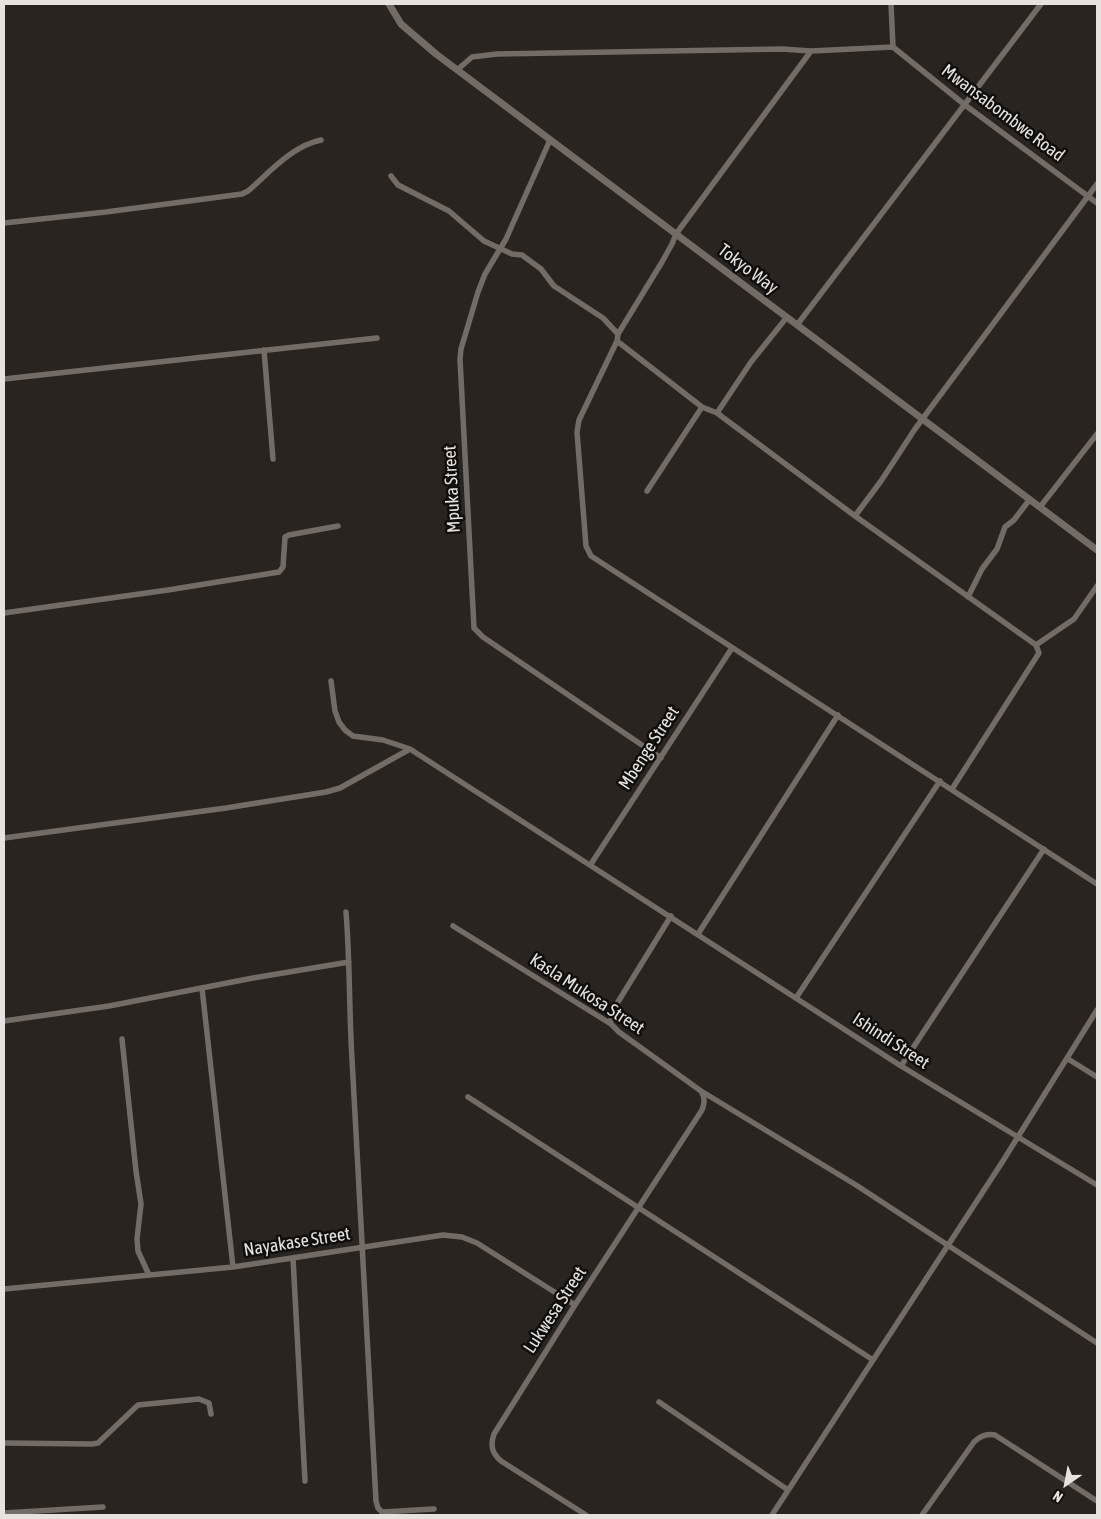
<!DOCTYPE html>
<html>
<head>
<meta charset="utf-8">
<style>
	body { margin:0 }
	#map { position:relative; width:1101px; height:1519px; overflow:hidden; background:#2a2420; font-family:"Asap Condensed",sans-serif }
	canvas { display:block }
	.frame { position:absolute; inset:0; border:5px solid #e6e2df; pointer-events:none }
	.north { position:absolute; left:1041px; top:1459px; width:50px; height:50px; -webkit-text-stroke:4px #100e0c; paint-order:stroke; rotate:213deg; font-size:14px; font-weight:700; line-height:20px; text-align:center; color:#e6e2df }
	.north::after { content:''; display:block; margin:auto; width:18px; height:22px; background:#e6e2df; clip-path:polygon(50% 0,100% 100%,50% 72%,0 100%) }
</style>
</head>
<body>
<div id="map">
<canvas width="1101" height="1519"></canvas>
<div class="frame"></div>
<div class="north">N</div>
</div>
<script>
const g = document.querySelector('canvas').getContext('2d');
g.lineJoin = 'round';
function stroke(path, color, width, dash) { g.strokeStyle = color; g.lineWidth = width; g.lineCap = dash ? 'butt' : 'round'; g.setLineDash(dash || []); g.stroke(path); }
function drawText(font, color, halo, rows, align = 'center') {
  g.font = font + ' "Asap Condensed",sans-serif'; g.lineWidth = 5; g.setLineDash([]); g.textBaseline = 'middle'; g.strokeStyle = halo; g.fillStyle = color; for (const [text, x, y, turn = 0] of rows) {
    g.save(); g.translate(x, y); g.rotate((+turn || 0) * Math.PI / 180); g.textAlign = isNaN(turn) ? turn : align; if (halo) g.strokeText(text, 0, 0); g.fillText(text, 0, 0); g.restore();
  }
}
stroke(new Path2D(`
	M891,4L893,47
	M893,47L811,51L676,234L672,244L662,262L618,334L617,341L579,420L577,432L586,546L591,556L1097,884
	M893,47L965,105L1097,203
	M457,70L472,57L497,54L782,49L811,51
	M550,140L506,239L485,274L478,292L461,349L460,359L474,628L483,637L661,758
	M391,176L398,185L449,211L484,241L512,254L522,255L541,269L554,286L603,318L618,334
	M4,223L106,212L242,194L248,191C270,172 292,146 321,140
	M797,325L1041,4
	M617,341L702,407L717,413L855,516L1036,645L1039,653L952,789
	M264,350L273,459
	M4,379L377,338
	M717,413L751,362L787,317
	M647,491L702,407
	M1040,507L1097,434
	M855,516L881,481L915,429L1097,184
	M968,597L982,569L997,549L1005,527L1014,520L1030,499
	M4,613L168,590L279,572L283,567L285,537L289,535L338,526
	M1036,645L1074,619L1097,586
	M331,681L335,711L339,722L345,730L353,736L383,740L410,749
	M4,838L226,808L326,792L340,788L410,749L901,1066L1097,1185
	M591,864L732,648
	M346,912C350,961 349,1010 352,1059C360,1207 368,1354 376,1501L378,1508L382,1512L434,1509
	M453,926L611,1024L619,1032L701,1091L856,1185L1097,1343
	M698,934L838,715
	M202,988L233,1267
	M796,998L940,781
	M4,1021L109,1006L253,978L349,962
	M611,1024V1015L613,1010L671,916
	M122,1039L136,1171L141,1204L137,1239L138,1251L149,1275
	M1068,1059L1097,1077
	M901,1066L1044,849
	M468,1097L873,1360
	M293,1258L305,1481
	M4,1289L233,1267L443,1235L462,1237L477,1243L575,1305
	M659,1402L788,1490
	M4,1443L92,1444L98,1443L138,1405L199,1399L209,1403L211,1414
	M4,1513L103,1507
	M586,1515L501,1461C492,1453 490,1446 494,1434L575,1305L702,1110C705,1102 705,1098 701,1091
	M772,1515L1001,1164L1097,1010
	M922,1515L974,1442C980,1436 986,1433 995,1435L1097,1501`), '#736c66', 5.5);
stroke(new Path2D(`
	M389,4L401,24L436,54L1097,550`), '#736c66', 7);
drawText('18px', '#e6e2df', '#100e0c', [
	["Mwansabombwe Road",1003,113,37],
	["Tokyo Way",748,269,37],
	["Mpuka Street",452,489,-93],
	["Mbenge Street",649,748,-57],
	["Kasla Mukosa Street",587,994,33],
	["Ishindi Street",891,1041,33],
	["Nayakase Street",297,1242,-9],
	["Lukwesa Street",555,1310,-57]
]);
</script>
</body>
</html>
